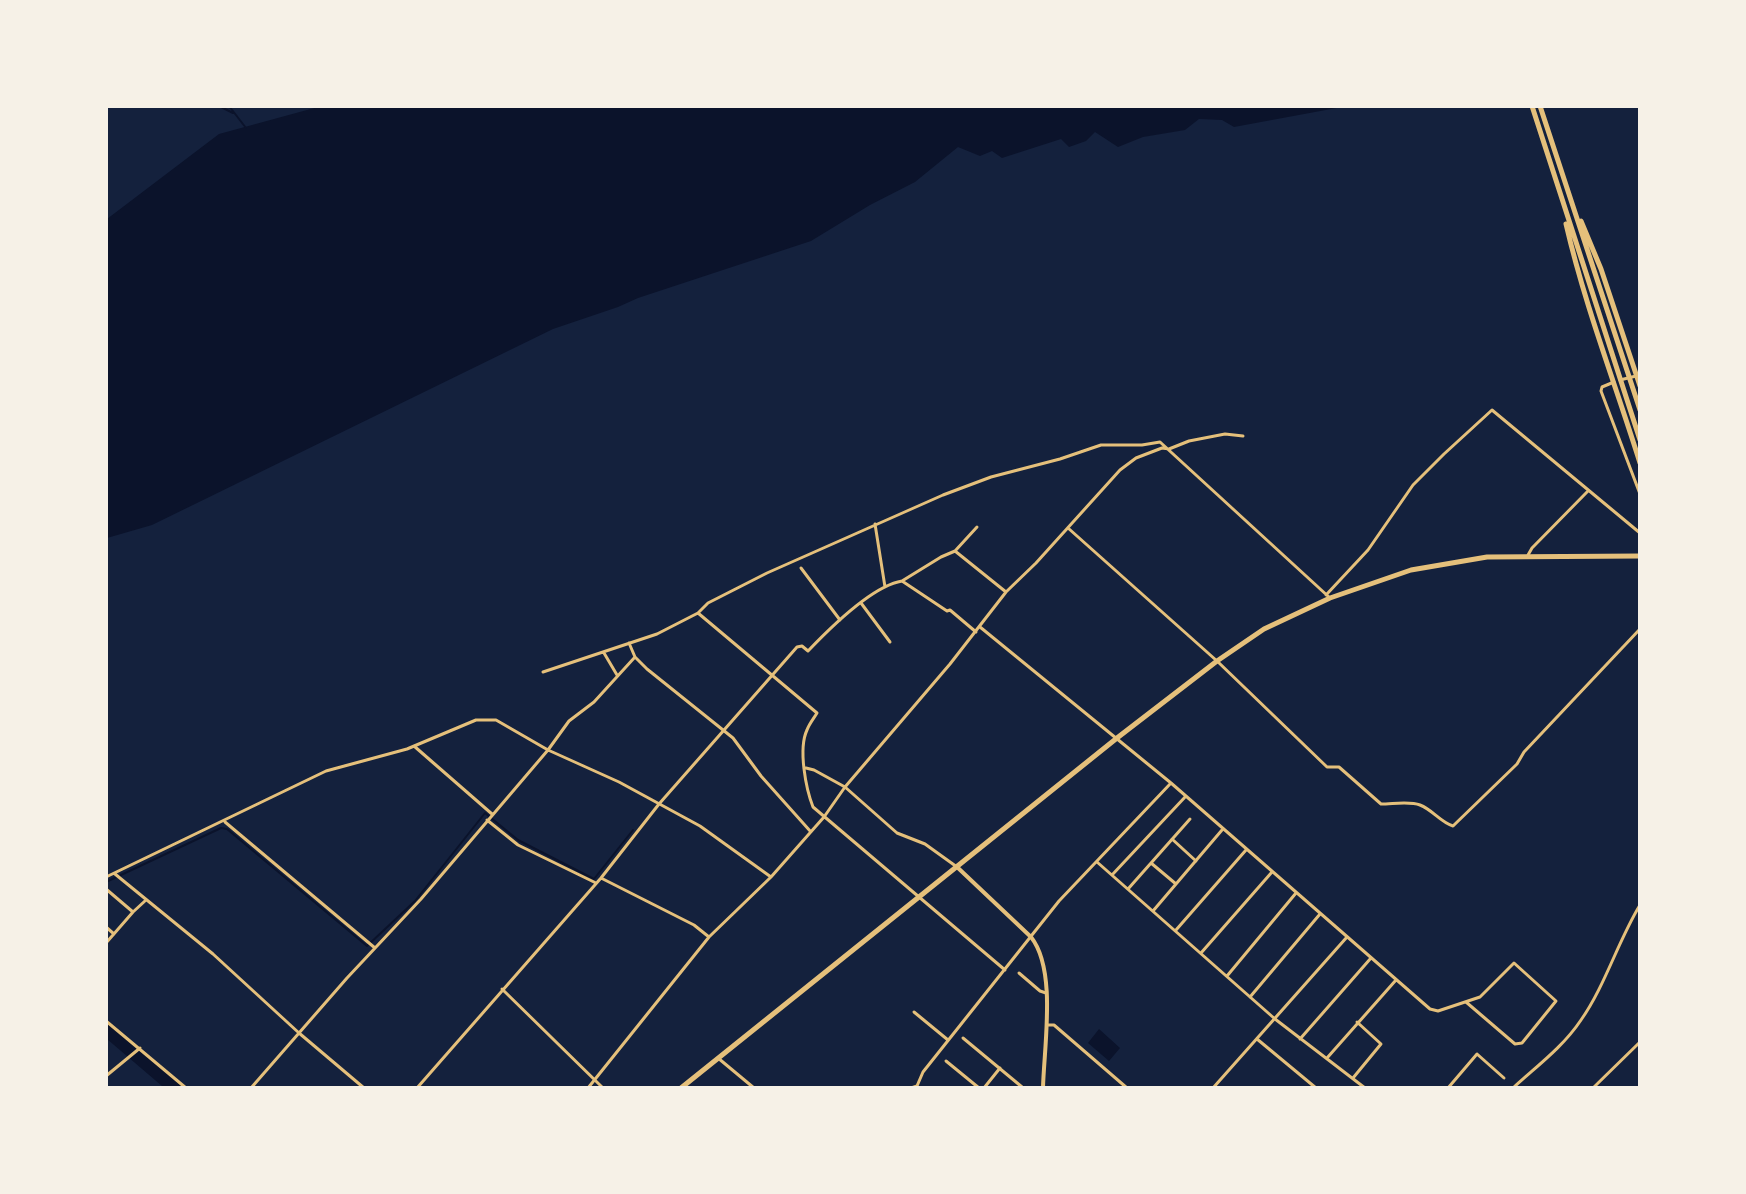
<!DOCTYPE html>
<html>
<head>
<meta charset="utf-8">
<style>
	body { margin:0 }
	#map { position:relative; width:1746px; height:1194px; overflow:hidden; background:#14213d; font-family:"Work Sans",sans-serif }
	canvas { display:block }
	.frame { position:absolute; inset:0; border:108px solid #f6f1e7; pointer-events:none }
</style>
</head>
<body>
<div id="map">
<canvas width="1746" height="1194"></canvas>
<div class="frame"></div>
</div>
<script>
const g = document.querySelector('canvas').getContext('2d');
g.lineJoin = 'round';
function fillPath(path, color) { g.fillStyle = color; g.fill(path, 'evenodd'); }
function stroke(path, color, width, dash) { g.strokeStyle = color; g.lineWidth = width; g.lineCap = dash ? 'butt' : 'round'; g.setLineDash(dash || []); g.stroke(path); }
fillPath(new Path2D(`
	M318,107V106L1342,107L1234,127L1222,120L1199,119L1185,130L1143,137L1118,147L1095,132L1086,141L1069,147L1061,139L1002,158L992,151L980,156L958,147L915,182L870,205L811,241L638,298L618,307L553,329L152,525L107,538V219L219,134Z
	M1099,1029L1120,1048L1109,1061L1088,1043Z`), '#0b132b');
stroke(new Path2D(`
	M219,106L233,113
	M229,106L246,128
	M106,882L221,828L227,829L367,946L415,901L485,813L518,840L594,879L633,830`), '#0b132b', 2);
stroke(new Path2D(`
	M106,1029L175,1088`), '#0b132b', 14);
stroke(new Path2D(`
	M1620,380L1640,375
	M1614,382L1602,387L1601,391L1640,494
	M875,524L885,587
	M1068,528L1217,661L1327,767H1339L1381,804C1393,804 1410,801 1420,805C1433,810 1440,822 1453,826L1517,764L1524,752L1640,629
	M955,551L1006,592
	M1528,555L1532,548L1588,491
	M801,568L840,620
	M902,581L941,557L955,551L977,527
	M1326,595L1368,550L1413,485L1444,454L1492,410L1640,533
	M861,603L890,642
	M698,613L817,713C814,718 809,724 807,730C798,749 806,789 813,807L1005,970
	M980,627L1171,783L1430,1009L1438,1011L1480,997L1514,963L1556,1001L1522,1043L1515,1044L1466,1002
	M629,643L635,657L647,669L733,738L761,776L811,832
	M604,653L617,675
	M543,672L657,634L698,613L708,603L767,573L943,495L991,477L1060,459L1101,445H1142L1160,442L1330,598
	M414,746L492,814
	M806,768L814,770L845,787L897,833L925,844L957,867
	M487,820L518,845L596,883
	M225,822L375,948
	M1172,839L1196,861
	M1097,862L1275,1019L1365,1088
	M1151,863L1176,884
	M115,874L213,954L299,1033L364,1088
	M1112,875L1186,796
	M106,877L326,771L407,749L476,720H496L548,750L619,782L700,826L771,877L824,817L845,787L950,664L1006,592L1036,563L1120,470L1136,458L1162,448L1169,449L1189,441L1225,434L1243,436
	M601,878L694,925L709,937
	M106,889L133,912
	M1128,889L1190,819
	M1153,911L1222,830
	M106,927L114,934
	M1176,930L1246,850
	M106,943L133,912L146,900
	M1201,953L1272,872
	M1019,973L1040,991L1046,993
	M1227,976L1296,893
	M502,989L603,1088
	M1250,997L1320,914
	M914,1012L948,1040
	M106,1021L186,1088
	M1047,1025H1054L1127,1088
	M963,1038L1022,1087
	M1257,1039L1316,1088
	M1300,1039L1371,958
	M718,1058L754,1088
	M1327,1058L1396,980
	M946,1061L979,1088
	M106,1076L140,1048
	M1353,1078L1381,1044L1357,1022
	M251,1088L347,978L421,899L548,750L569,721L594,702L635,657
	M417,1088L601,878L659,804L797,647L802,646L808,651C829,629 872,586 902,581L947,611L950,610L976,632
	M588,1088L709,937L771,877
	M911,1088L917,1086L923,1072L1059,901L1171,783
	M984,1088L1000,1068
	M1213,1088L1347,937
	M1448,1088L1477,1054L1504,1078
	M1513,1088C1537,1066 1563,1047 1581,1020C1605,986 1618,941 1640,905
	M1593,1088L1640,1042`), '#e5c07b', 3);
stroke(new Path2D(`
	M957,867L1031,937C1057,970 1044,1046 1043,1088`), '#e5c07b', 4);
stroke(new Path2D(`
	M1532,106L1640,440
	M1540,106L1640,410
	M1581,221L1601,269L1640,386
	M1566,224C1585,306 1615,383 1640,463
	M681,1088L1117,738L1217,661L1264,629L1330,598L1411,570L1487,557L1640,556`), '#e5c07b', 5);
</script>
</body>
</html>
